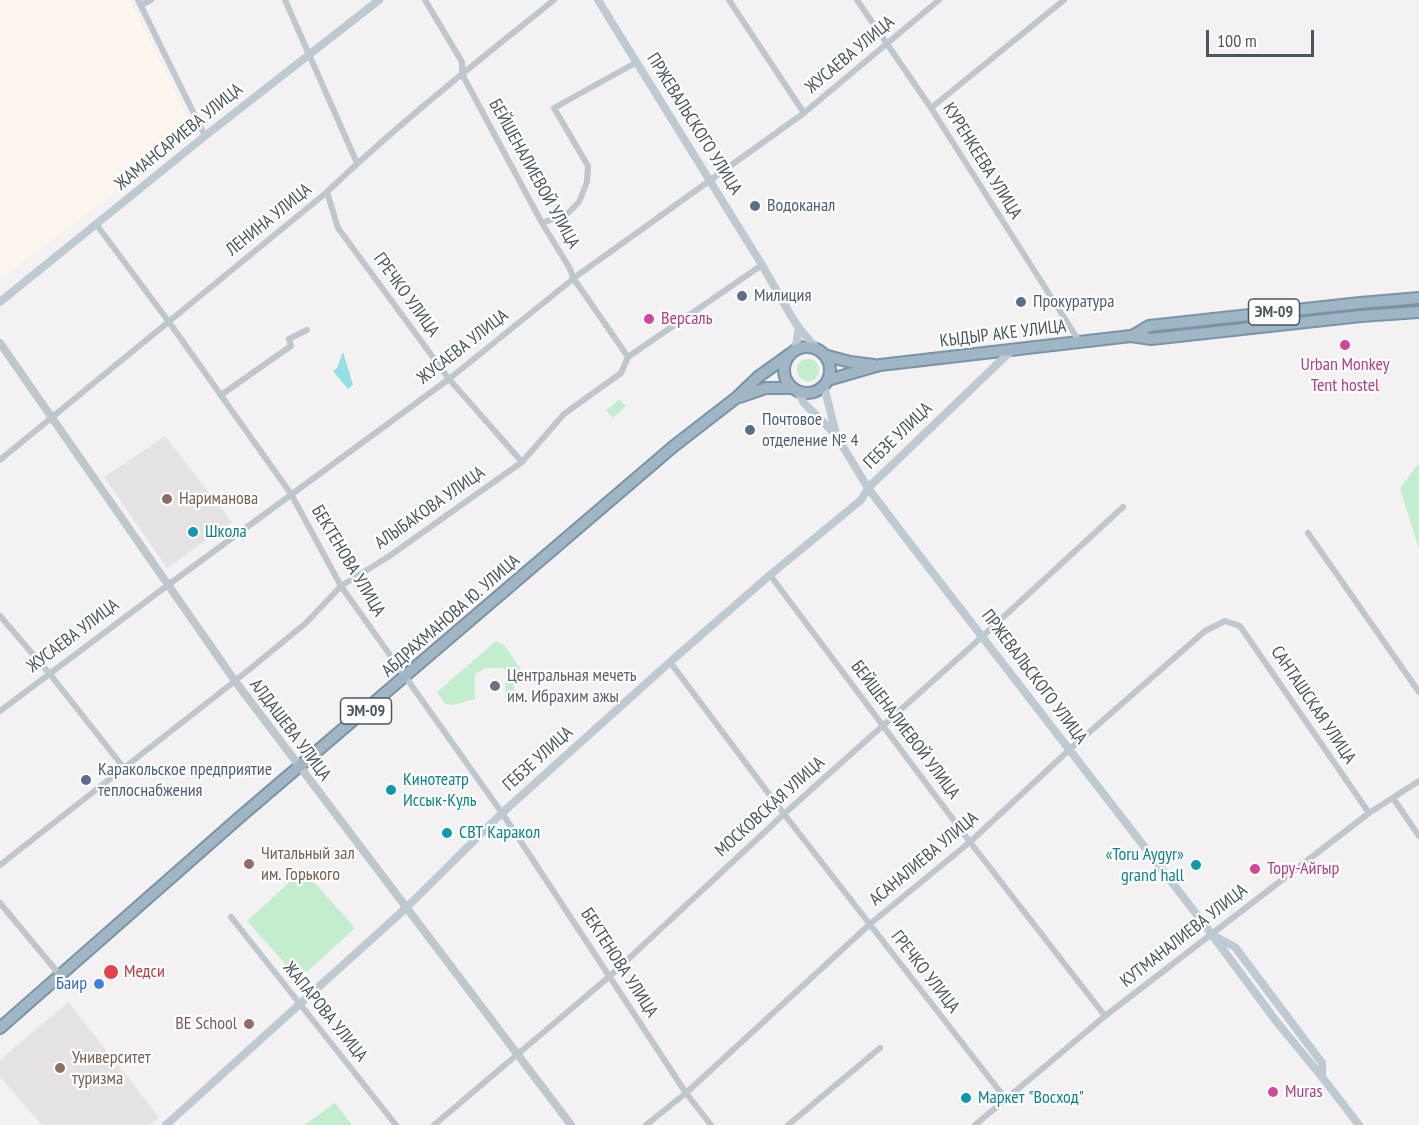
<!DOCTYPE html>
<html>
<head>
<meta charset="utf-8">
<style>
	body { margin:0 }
	#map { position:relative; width:1419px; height:1125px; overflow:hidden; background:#f3f1f2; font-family:"PT Sans Narrow",sans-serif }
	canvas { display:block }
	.scale { position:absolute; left:1206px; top:30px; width:108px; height:27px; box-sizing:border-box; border:3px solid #4a575e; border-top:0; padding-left:8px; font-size:18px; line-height:21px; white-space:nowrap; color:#4a575e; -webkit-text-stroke:4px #fff; paint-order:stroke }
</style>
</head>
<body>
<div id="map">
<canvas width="1419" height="1125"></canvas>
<div class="scale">100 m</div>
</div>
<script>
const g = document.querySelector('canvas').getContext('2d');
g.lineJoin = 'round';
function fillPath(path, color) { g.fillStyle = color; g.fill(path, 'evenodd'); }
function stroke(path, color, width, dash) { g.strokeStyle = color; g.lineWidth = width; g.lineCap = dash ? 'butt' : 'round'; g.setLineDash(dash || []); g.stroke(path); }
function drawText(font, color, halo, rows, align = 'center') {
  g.font = font + ' "PT Sans Narrow",sans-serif'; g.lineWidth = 4.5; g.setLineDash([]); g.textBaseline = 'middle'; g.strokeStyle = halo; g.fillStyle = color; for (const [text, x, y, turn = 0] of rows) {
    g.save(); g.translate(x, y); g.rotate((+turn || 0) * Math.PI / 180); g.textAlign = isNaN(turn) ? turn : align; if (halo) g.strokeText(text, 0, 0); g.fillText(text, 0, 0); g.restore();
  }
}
fillPath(new Path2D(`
	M0,0H130L194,132L0,279Z`), '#fcf6ed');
fillPath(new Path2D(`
	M165,436L232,522L167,568L104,477Z
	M68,1002L159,1117L150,1125H42L0,1077V1060Z`), '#e4e2e3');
fillPath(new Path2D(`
	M797 370a11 11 0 1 1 22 0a11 11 0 1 1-22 0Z
	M619,399L626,406L613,418L606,411Z
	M1419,463V549L1400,488Z
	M496,641L504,645L522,671L515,677L514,692L505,699L506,671L503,668H486L475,674V699L453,705L445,704L437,692Z
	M303,870L355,928L299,979L247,921Z
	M335,1103L352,1125H304Z`), '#c3edcf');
fillPath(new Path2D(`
	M343,352L353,385L348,389L333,371L337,368Z`), '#93dfe8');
const trunk = new Path2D(`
	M1132,336L1149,326L1360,303L1419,298
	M784 370a23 23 0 1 1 46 0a23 23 0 1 1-46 0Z
	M824,355L850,362L874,365
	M828,380L880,365L1131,336L1151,339L1361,316L1419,312
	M740,397L766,388H792
	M0,1028L240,817L674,446L736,398L758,377L790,354`);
stroke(trunk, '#7794a8', 14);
stroke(new Path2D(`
	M138,0L205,136
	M285,0L357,163
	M425,0L462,62V74L542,223L569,267L574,279L628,357
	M729,0L804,113
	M857,0L931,108L1079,341
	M141,5L151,0
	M931,108L1064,0
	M327,192L338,228L449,379L522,462
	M542,223L567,214L579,202L587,182L588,166L554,108L637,62
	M96,224L169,322L291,494L341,586L502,813L686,1093L711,1125
	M221,395L291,346L289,339L307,330
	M0,460L327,192C399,123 477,62 554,0
	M1308,533L1419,692
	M770,575L970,842L1105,1016
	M0,616L49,673L124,768
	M670,662L784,814L1005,1098
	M0,711L168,585L449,379L578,275L804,113L939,0
	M1393,798L1419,836
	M0,865L235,681L306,623L341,586L388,557L522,462L564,414L621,373L628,357L762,265
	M0,903L59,974
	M231,917L396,1125
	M434,1125L610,976L784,814L973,645L1123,507
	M646,1125L686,1093L870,924L970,842L1069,750L1205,631L1225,621L1240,626L1369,813
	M788,1125L880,1048
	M975,1125L1105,1016L1369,813L1419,781`), '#bec7cd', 6);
stroke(new Path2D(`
	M0,343L235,681L571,1125`), '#bec7cd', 8);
stroke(new Path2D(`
	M598,0L762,265L790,314L799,328L819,351
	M0,302L205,136L379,0
	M795,350L799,328
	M824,386L836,434
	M798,392L804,403L836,435L868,488L902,533L1204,924L1276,1021L1322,1077L1359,1125
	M1214,936L1235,947L1322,1063V1077
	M166,1125L406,908L502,813L670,662L770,575L861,500L868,488L1013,349`), '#becad1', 8);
stroke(trunk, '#a0b6c5', 10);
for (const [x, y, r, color] of [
	[755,206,6,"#5c6f8a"],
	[742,296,6,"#5c6f8a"],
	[1021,302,6,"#5c6f8a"],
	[649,319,6,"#d1479c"],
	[1345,345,6,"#d1479c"],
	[750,430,6,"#5c6f8a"],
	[167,499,6,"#8d6e63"],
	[193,532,6,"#0f9aa8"],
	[495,686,6,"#6b7280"],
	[86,780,6,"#5c6f8a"],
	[391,790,6,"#0f9aa8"],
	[447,833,6,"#0f9aa8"],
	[249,864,6,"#8d6e63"],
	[1196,865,6,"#0f9aa8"],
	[1255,869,6,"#d1479c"],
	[111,972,8,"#e0444e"],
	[99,984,6,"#3f7fe0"],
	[249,1024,6,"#8d6e63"],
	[60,1068,6,"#8d6e63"],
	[1273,1092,6,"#d1479c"],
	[966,1098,6,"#0f9aa8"]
]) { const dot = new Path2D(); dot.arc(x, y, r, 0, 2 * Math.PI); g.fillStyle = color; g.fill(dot); stroke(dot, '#fff', 2); }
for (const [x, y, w] of [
	[1274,312,51],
	[366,711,51]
]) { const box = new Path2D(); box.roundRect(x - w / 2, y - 13, w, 26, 4.5); g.fillStyle = '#fff'; g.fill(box); stroke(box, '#4a575e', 1.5); }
drawText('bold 16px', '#4a575e', null, [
	["ЭМ-09",1274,312],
	["ЭМ-09",366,711]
]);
drawText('18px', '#4a575e', '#fff', [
	["ЖУСАЕВА УЛИЦА",850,55,-40],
	["ПРЖЕВАЛЬСКОГО УЛИЦА",694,124,58],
	["ЖАМАНСАРИЕВА УЛИЦА",179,137,-39],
	["КУРЕНКЕЕВА УЛИЦА",982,161,58],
	["БЕЙШЕНАЛИЕВОЙ УЛИЦА",534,174,61],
	["ЛЕНИНА УЛИЦА",269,220,-39],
	["ГРЕЧКО УЛИЦА",406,295,54],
	["КЫДЫР АКЕ УЛИЦА",1003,334,-7],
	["ЖУСАЕВА УЛИЦА",463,347,-38],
	["ГЕБЗЕ УЛИЦА",898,436,-44],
	["АЛЫБАКОВА УЛИЦА",430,508,-35],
	["БЕКТЕНОВА УЛИЦА",348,561,59],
	["АБДРАХМАНОВА Ю. УЛИЦА",451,616,-41],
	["ЖУСАЕВА УЛИЦА",73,636,-37],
	["ПРЖЕВАЛЬСКОГО УЛИЦА",1034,677,53],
	["САНТАШСКАЯ УЛИЦА",1313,705,56],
	["АЛДАШЕВА УЛИЦА",290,730,53],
	["БЕЙШЕНАЛИЕВОЙ УЛИЦА",905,730,53],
	["ГЕБЗЕ УЛИЦА",538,759,-42],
	["МОСКОВСКАЯ УЛИЦА",770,807,-42],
	["АСАНАЛИЕВА УЛИЦА",924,859,-40],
	["КУТМАНАЛИЕВА УЛИЦА",1184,936,-38],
	["БЕКТЕНОВА УЛИЦА",619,963,57],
	["ГРЕЧКО УЛИЦА",925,972,52],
	["ЖАПАРОВА УЛИЦА",325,1012,51]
]);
drawText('18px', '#4e5e75', '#fff', [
	["Водоканал",767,206],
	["Милиция",754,296],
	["Прокуратура",1033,302],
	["Почтовое",762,420],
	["отделение № 4",762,441],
	["Каракольское предприятие",98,770],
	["теплоснабжения",98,791]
], 'left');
drawText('18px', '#b23c85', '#fff', [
	["Версаль",661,319],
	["Urban Monkey",1345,365,"center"],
	["Tent hostel",1345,386,"center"],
	["Тору-Айгыр",1267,869],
	["Muras",1285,1092]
], 'left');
drawText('18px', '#785e54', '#fff', [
	["Нариманова",179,499],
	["Читальный зал",261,854],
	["им. Горького",261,875],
	["BE School",237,1024,"right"],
	["Университет",72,1058],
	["туризма",72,1079]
], 'left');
drawText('18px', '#0d838f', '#fff', [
	["Школа",205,532],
	["Кинотеатр",403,780],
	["Иссык-Куль",403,801],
	["СВТ Каракол",459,833],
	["«Toru Aygyr»",1184,855,"right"],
	["grand hall",1184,876,"right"],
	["Маркет \"Восход\"",978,1098]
], 'left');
drawText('18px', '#5b616d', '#fff', [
	["Центральная мечеть",507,676],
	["им. Ибрахим ажы",507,697]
], 'left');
drawText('18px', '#be3a42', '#fff', [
	["Медси",124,972]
], 'left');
drawText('18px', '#366cbe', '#fff', [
	["Баир",87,984]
], 'right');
</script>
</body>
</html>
